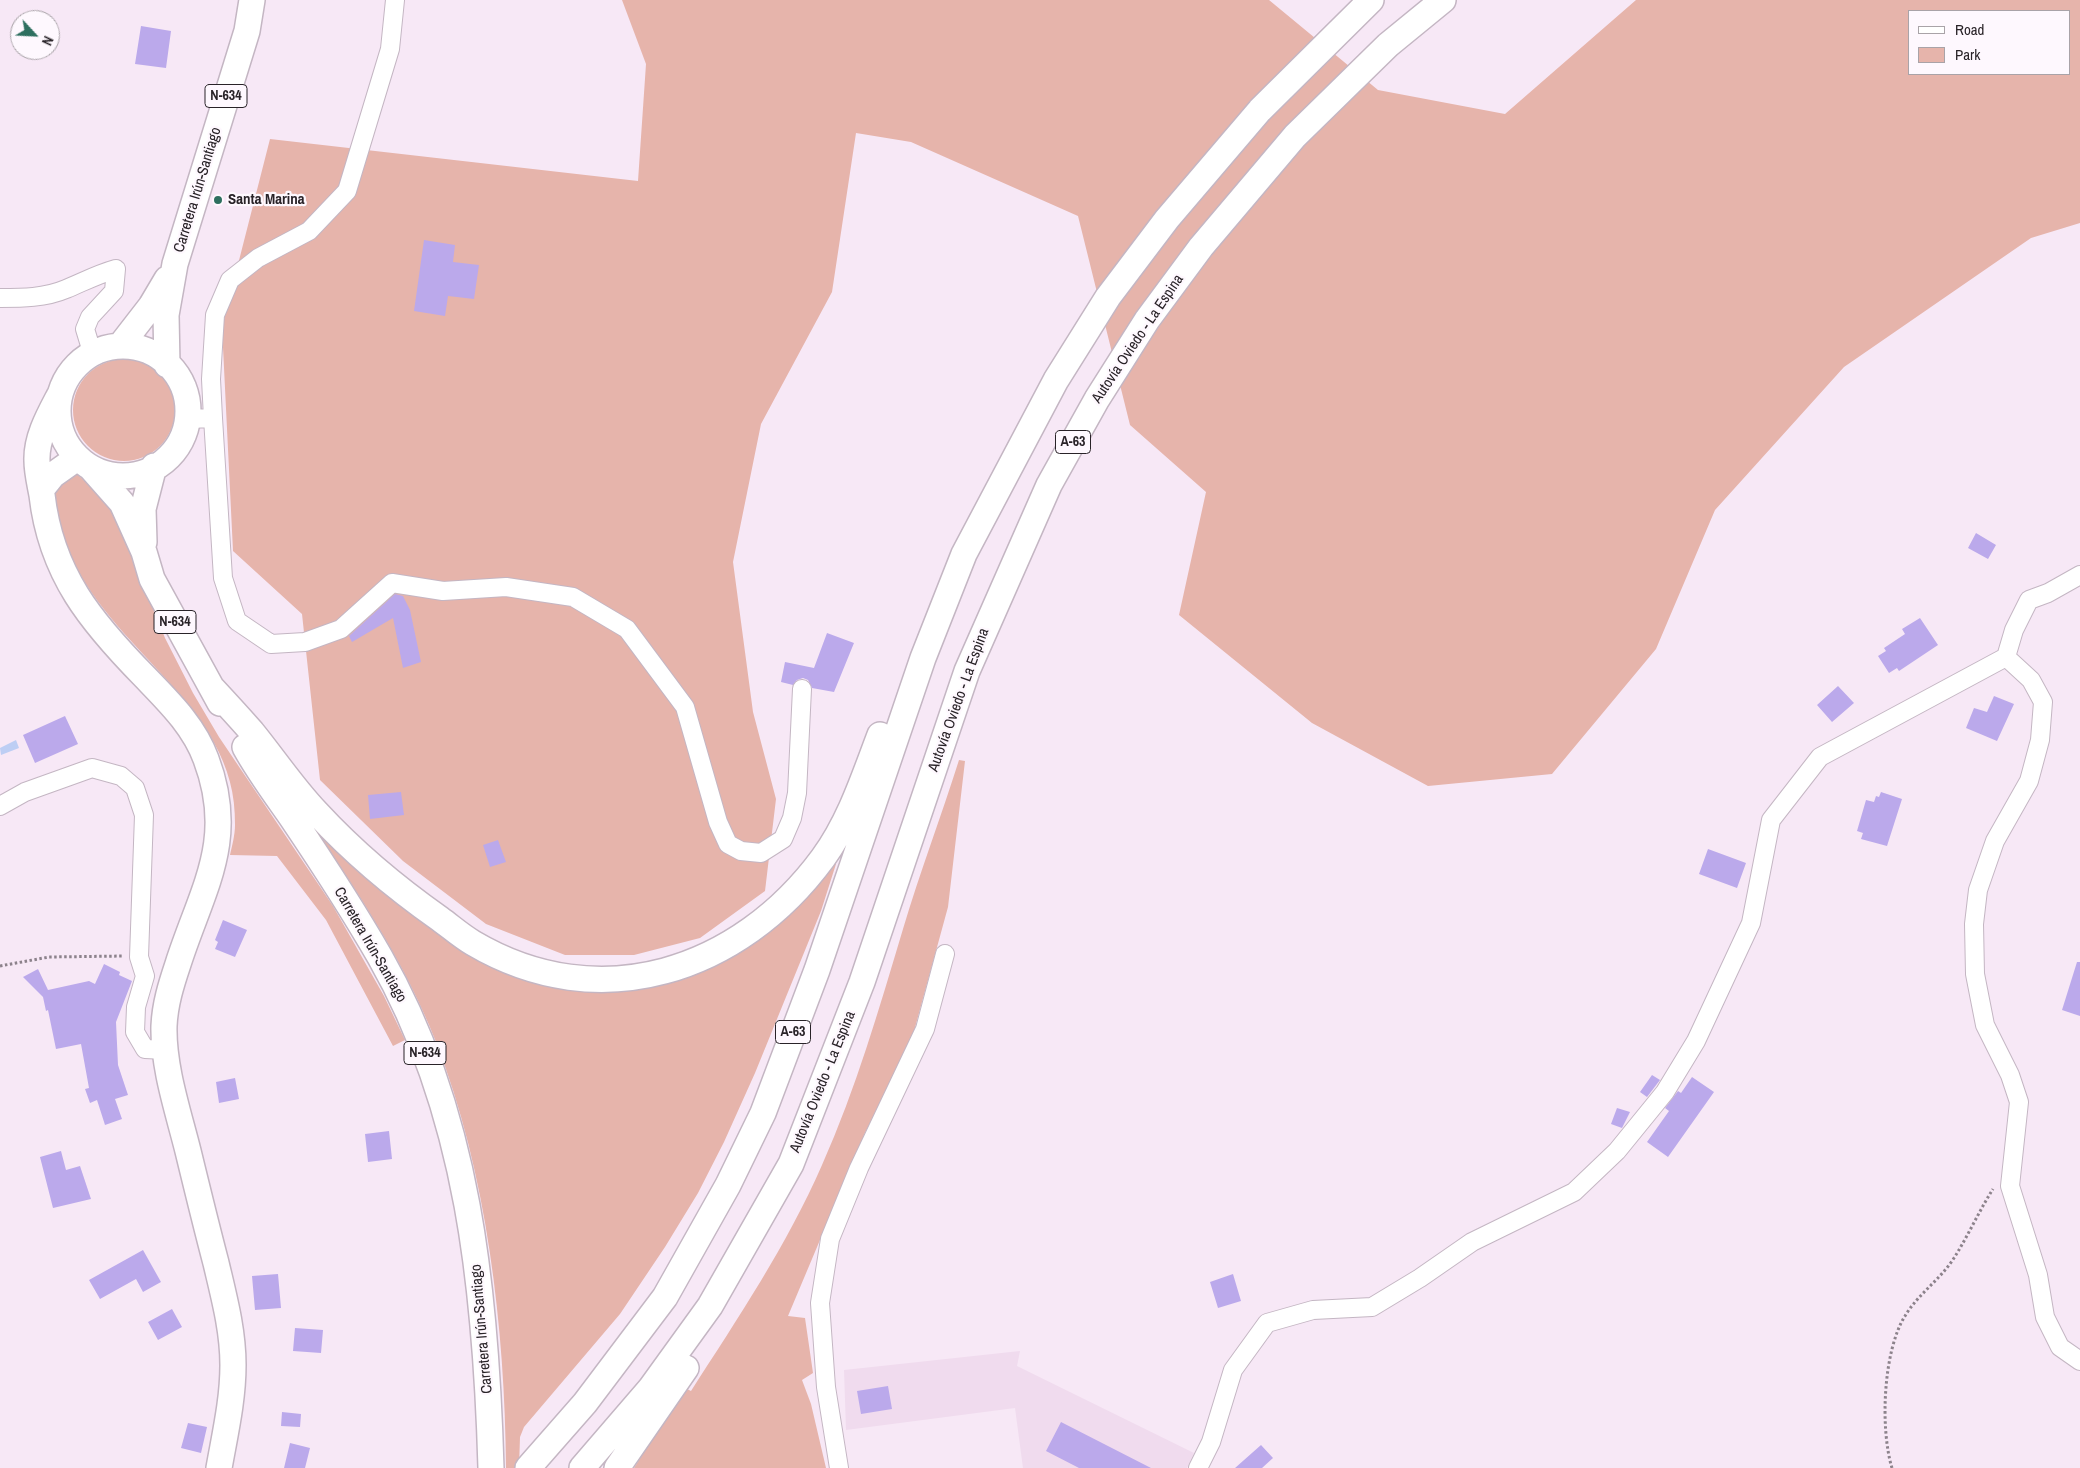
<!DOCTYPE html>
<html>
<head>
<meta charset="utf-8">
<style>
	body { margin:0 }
	#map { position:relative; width:2080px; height:1468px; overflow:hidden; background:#f7e8f6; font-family:"Archivo Narrow",sans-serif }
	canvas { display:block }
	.legend { position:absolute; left:1908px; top:10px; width:162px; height:65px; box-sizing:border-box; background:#fef8fe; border:1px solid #a9a3a8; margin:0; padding:6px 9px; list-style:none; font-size:15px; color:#292328 }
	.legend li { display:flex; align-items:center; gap:10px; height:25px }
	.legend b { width:25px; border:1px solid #a9a3a8 }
	.north { position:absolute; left:10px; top:10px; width:50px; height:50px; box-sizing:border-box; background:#fef8fe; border:1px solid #a9a3a8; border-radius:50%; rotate:115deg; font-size:14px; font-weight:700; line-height:20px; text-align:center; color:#292328 }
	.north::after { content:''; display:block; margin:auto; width:18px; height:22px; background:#2e6f5f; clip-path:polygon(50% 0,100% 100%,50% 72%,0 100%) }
</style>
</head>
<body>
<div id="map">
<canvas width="2080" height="1468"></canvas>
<ul class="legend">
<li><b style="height:6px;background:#fff"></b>Road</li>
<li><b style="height:14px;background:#e6b4ab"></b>Park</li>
</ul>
<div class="north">N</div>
</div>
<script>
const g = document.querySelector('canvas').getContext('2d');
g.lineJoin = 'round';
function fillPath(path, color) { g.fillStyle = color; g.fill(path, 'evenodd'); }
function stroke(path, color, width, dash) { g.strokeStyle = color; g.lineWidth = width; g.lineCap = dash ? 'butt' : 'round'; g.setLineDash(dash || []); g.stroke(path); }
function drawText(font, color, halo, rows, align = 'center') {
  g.font = font + ' "Archivo Narrow",sans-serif'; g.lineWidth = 4.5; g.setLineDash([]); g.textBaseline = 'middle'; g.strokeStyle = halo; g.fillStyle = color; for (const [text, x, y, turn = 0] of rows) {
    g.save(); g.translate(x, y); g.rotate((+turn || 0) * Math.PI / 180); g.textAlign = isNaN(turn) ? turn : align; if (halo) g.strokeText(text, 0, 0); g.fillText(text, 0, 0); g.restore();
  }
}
fillPath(new Path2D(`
	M1020,1351L1017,1366L1194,1453L1187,1468H1023L1015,1408L846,1430L844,1370Z`), '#f0dbee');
fillPath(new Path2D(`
	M622,0H1269L1378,90L1505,114L1636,0H2080V223L2031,238L1844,367L1715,510L1656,649L1552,774L1428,786L1312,723L1179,615L1206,492L1130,425L1078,216L911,142L856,133L832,292L761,424L733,562L753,712L776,799L765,891L700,938L634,955H565L486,924L403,861L320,780L302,614L233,551L222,327L270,139L638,181L646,64ZM1909,11H2069V74H1909Z
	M73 410a51 51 0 1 1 102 0a51 51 0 1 1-102 0Z
	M76,473L110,504L129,547L165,638L193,693L219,737L333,906L384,996L405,1040L393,1046L326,920L277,856L230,855C232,846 235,835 235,825C239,702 96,646 63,535C58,518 53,501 56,483Z
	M959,760L965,761L948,907L913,1035L865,1133L788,1316L805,1318L813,1373L802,1380L811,1404L826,1468H634L662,1423L687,1389L691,1391C738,1318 787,1245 822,1165C856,1089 879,1009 903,929C920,872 941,817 959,760Z
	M309,819L473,954L643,985L832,864H836L821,911L755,1073L724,1142L698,1193L665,1247L620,1314L524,1427L520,1437L519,1468H506C505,1329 487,1172 436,1042C405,962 356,891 309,819Z`), '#e6b4ab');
fillPath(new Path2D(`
	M16,740L19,748L1,755L0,748Z`), '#bdcef4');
fillPath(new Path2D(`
	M141,26L171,31L166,68L135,64Z
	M424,240L455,245L453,262L479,265L474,299L448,296L445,316L414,311Z
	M1976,533L1996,545L1988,559L1968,548Z
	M395,594L403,596L410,610L421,662L403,668L393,618L352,642L349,636Z
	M1920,618L1938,645L1899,671L1897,668L1889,673L1878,656L1886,651L1884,648L1905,634L1902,629Z
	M827,633L854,643L834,692L812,688L808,680L803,678L797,680L793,685L781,682L785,662L814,668Z
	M1838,686L1854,703L1832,722L1817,705Z
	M1994,696L2014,704L1997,741L1966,728L1974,708L1987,712Z
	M65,716L78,744L35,763L23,735Z
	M401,792L404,815L370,819L368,795Z
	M1881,792L1902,799L1887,846L1861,839L1863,833L1857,831L1866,800L1874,802L1876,796L1879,797Z
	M498,840L506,862L490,867L483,845Z
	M1708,849L1746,863L1737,888L1699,874Z
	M223,920L247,930L235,957L215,949L218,942L215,940Z
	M2077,962H2080V1016L2062,1010Z
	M104,964L120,972L119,975L132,981L116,1022L118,1065L128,1095L115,1099L122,1119L105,1125L97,1100L90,1103L85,1089L89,1088L81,1044L56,1049L48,1010L46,1011L43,997L23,977L38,969L48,990L89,981L95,984Z
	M1652,1075L1660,1080L1647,1097L1640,1092Z
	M1692,1077L1714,1092L1668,1157L1647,1142L1669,1111L1665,1108L1678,1091L1681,1093Z
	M235,1078L239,1099L219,1103L216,1082Z
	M1617,1108L1630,1112L1622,1128L1611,1124Z
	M389,1131L392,1159L368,1162L365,1134Z
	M61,1151L66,1170L80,1166L91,1199L53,1208L40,1157Z
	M143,1250L161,1282L143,1292L136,1279L100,1299L89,1280Z
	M278,1274L281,1308L255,1310L252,1276Z
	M1233,1274L1241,1301L1218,1308L1210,1282Z
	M172,1309L182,1327L158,1340L148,1322Z
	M295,1328L323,1330L321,1353L293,1351Z
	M888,1386L892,1409L861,1414L857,1391Z
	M282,1412L301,1414L300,1427L281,1426Z
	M1061,1422L1151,1468H1079L1046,1451Z
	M188,1423L207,1427L201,1453L181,1448Z
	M290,1443L310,1448L305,1468H284Z
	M1261,1445L1273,1458L1262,1468H1235Z`), '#bba9eb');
const minor = new Path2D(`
	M0,298C22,298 45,298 66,289C83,282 98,274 116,269L114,291L90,317L85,329L92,352
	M213,418L223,578L237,621L271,644L305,642L341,629L392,583L443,591L506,587L573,597L627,629L685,707L718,822L728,844L741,851L761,853L783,839L792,818L797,793L802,689
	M189,419L213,418L211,379L215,315L230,280L258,258L309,231L347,191L390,49L395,0
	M2006,657L2031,680L2043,702L2040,740L2029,781L1995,841L1978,890L1974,924L1975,974L1985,1025L2010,1075L2019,1102L2010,1186L2038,1275L2045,1317L2060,1347L2080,1361
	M0,806L25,792L92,768L121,776L135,788L144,815L139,957L145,976L136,1007L135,1032L145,1049L166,1050
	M839,1468L826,1387L820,1303L830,1239L859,1168L925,1029L945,954
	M1198,1468L1211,1442L1233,1370L1267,1323L1313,1310L1372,1307L1420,1278L1472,1242L1574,1192L1617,1151L1665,1092L1696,1041L1751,923L1771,820L1820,757L2006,657L2014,630L2029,600L2048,593L2080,575`);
const highway = new Path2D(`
	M120,346L151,306L167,279
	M58 411a65 65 0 1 1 130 0a65 65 0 1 1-130 0Z
	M167,365L166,315L175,264L247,31L252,0
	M59,396C49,415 36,438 37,461C37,472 40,484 42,495C51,574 91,622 145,677C169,702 194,726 206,759C237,841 202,889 178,964C171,985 165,1004 164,1026C163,1067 178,1111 188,1151C197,1188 206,1225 216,1263C224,1297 233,1330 233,1365C233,1400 225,1434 219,1468
	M91,468L122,503L144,552L152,579L220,703
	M41,490L53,475L77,458
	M144,542L143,509L154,466
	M213,689C226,703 239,717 252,732C274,759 293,788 317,813C354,853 396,888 440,919C451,927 461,936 473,943C600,1018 740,971 823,858C850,821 864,777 880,735
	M245,747C258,771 276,795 292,818C323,864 353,910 380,957C469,1113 486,1292 491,1468
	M528,1468L585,1403L665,1297L728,1185L763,1113L817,970L923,658L964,554L1056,380L1108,297L1167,219L1260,110L1371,0
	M582,1468L650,1389L710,1306L791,1164L862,982L967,671L1049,485L1097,399L1147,320L1201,247L1295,136L1388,45L1443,0
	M617,1468L686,1368`);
stroke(minor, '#c4b6c3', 20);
stroke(highway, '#c4b6c3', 28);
stroke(new Path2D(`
	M0,966L49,957L124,956
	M1892,1468C1880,1429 1883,1351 1905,1316C1918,1294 1940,1280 1954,1258C1968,1236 1979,1211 1993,1189`), '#8c828b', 3, [2.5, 2.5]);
stroke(minor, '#fff', 18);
stroke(highway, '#fff', 25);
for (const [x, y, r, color] of [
	[218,200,5,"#2e6f5f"]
]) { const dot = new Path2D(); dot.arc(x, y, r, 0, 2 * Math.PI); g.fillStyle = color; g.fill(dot); stroke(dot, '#fef8fe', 2); }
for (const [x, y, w] of [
	[226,96,42],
	[1073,442,35],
	[175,622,42],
	[793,1032,35],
	[425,1053,42]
]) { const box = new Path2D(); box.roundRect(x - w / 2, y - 11.5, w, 23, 4); g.fillStyle = '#fef8fe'; g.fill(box); stroke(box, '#292328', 1); }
drawText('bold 14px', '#292328', null, [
	["N-634",226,96],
	["A-63",1073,442],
	["N-634",175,622],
	["A-63",793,1032],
	["N-634",425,1053]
]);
drawText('15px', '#292328', '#fef8fe', [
	["Carretera Irún-Santiago",198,190,-73],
	["Autovía Oviedo - La Espina",1138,339,-56],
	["Autovía Oviedo - La Espina",959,700,-70],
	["Carretera Irún-Santiago",370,945,60],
	["Autovía Oviedo - La Espina",823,1082,-68],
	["Carretera Irún-Santiago",482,1329,-95]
]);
drawText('bold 15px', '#292328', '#fef8fe', [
	["Santa Marina",228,200]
], 'left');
</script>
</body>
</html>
